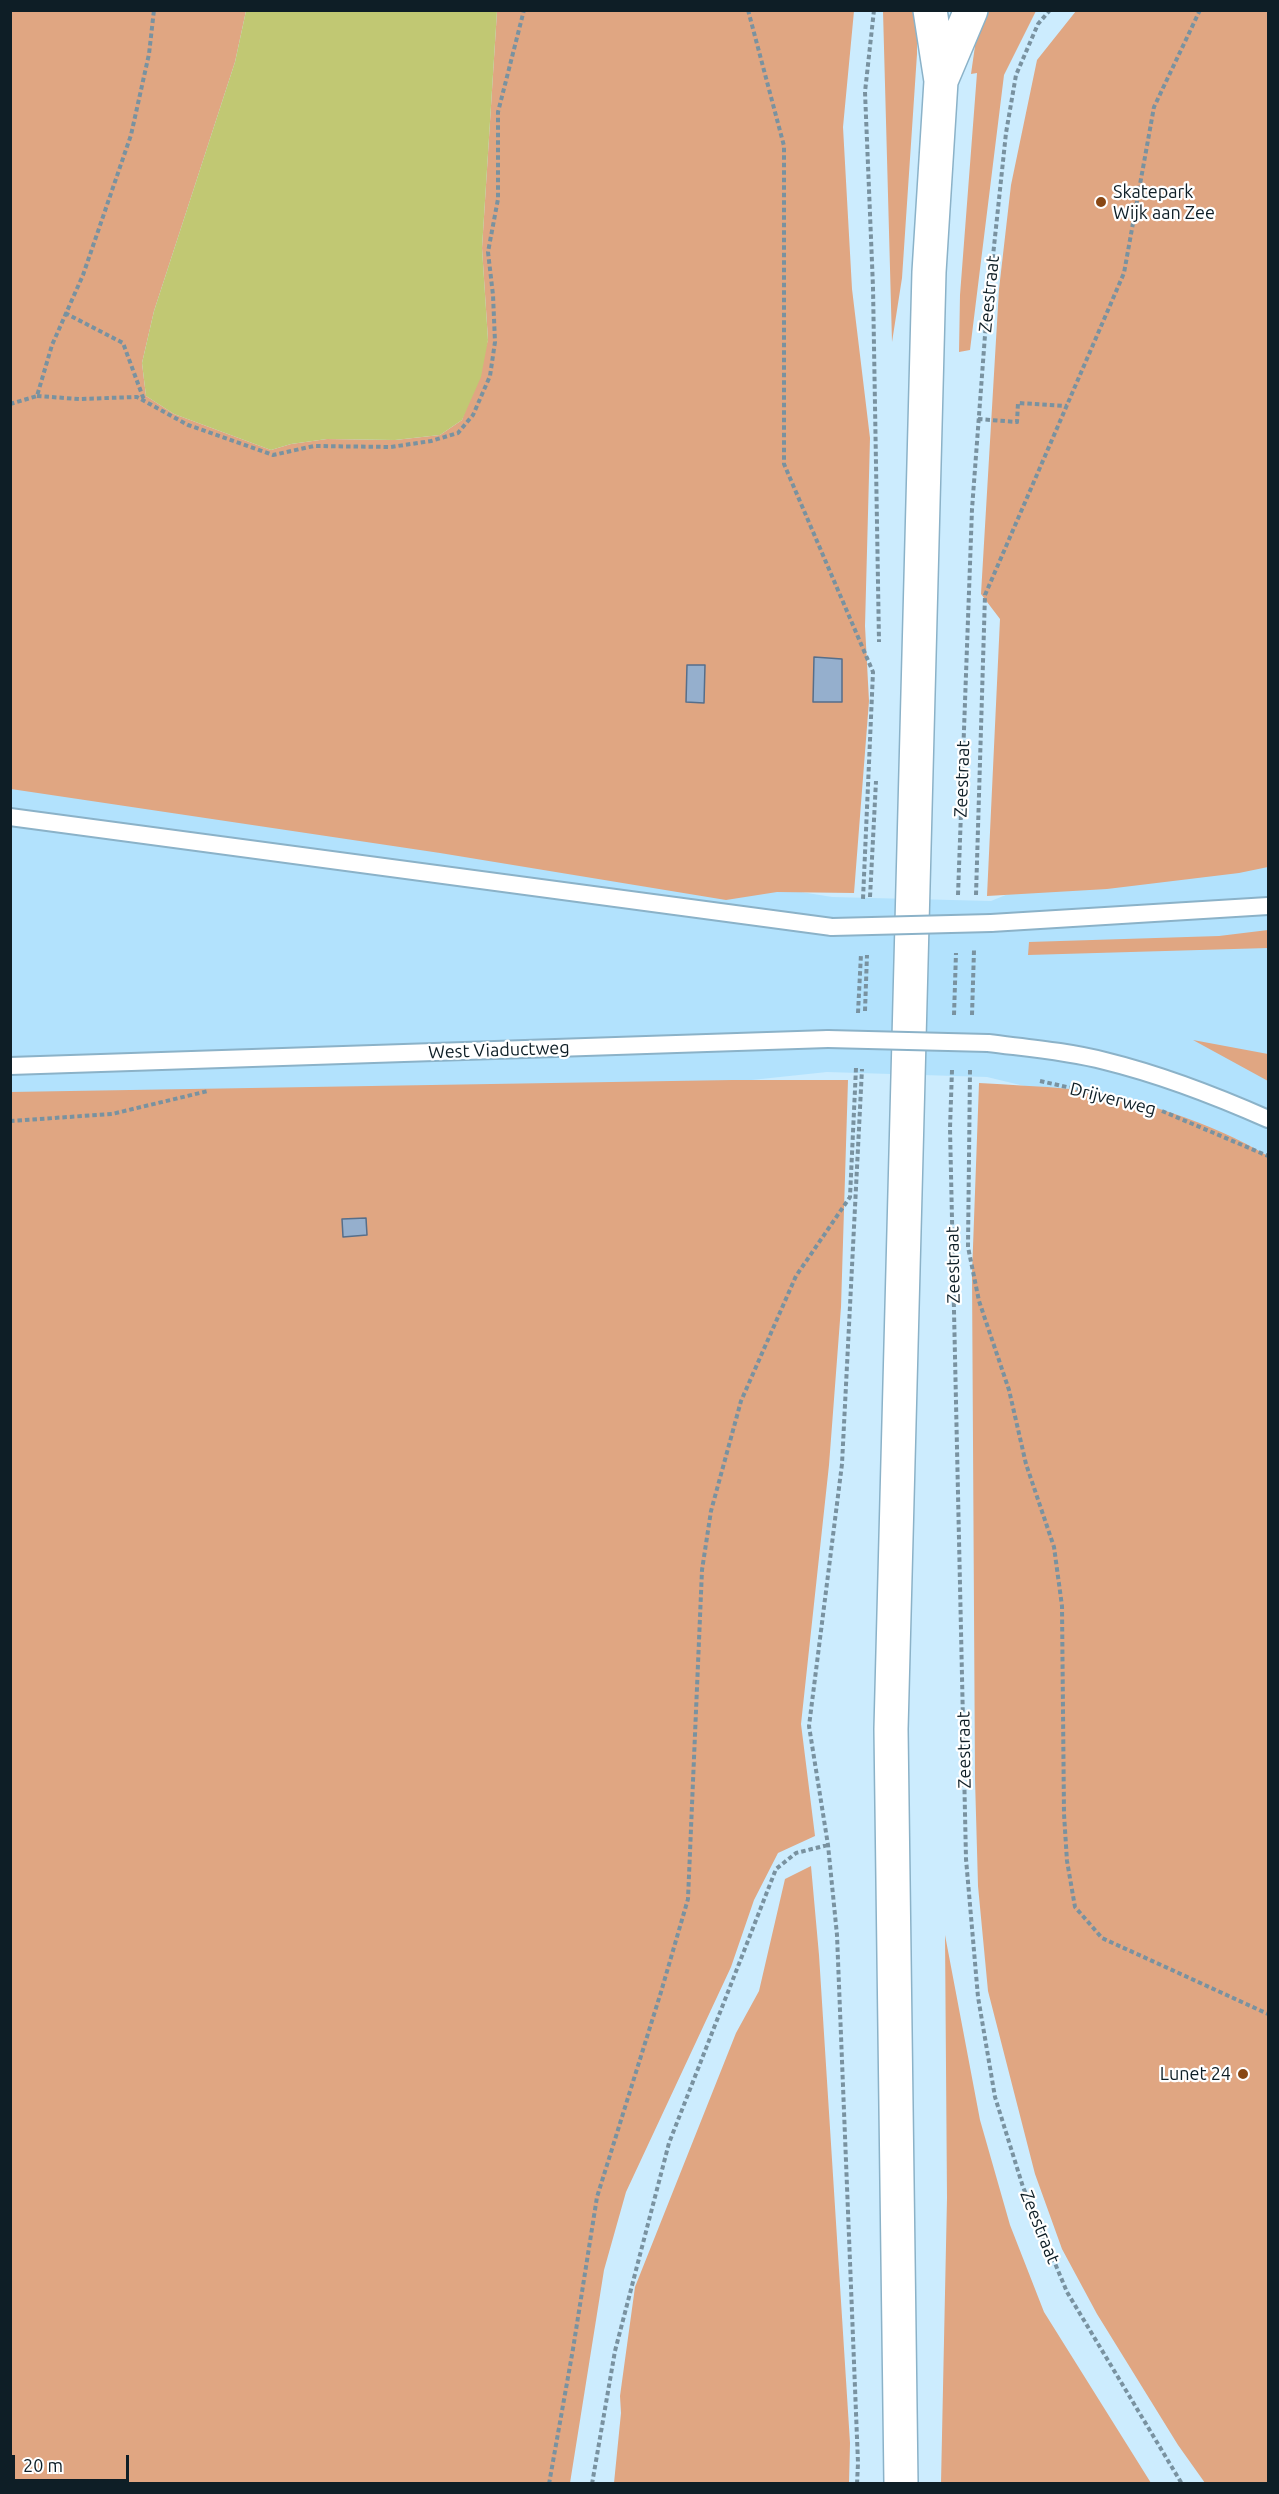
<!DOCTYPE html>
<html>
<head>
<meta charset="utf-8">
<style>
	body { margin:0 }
	#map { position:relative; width:1279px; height:2494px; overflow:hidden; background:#ccecfe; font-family:Ubuntu,sans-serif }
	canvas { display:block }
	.frame { position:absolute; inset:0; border:12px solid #0e1e26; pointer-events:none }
	.scale { position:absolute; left:12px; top:2455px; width:117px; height:27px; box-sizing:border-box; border:3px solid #0e1e26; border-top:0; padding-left:8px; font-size:18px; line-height:21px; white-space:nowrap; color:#0e1e26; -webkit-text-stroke:4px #fff; paint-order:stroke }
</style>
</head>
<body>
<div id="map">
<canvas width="1279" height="2494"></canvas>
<div class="frame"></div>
<div class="scale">20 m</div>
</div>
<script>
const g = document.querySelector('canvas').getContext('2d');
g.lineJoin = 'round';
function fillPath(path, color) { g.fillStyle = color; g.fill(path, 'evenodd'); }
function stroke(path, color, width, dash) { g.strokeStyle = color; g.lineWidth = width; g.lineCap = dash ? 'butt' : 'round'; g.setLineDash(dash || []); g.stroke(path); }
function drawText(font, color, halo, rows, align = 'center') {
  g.font = font + ' Ubuntu,sans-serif'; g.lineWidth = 4.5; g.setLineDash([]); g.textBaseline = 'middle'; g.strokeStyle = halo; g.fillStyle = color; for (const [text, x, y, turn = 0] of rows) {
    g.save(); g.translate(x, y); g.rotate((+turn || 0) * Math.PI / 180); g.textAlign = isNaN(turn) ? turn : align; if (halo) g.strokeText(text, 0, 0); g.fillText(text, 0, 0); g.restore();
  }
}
fillPath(new Path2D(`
	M11,764L832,897L991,901L1040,881L1268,828V1191L1137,1113L987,1077L827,1072L601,1096L11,1498Z`), '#b2e2fd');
fillPath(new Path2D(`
	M10,11H246L235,62L154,311L142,363L146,396L174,414L271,450L291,444L327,439L395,440L440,435L462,420L488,340L482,248L497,11H854L843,127L852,289L870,438L865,626L869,701L854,893L777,892L726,900L440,853L11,789Z
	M883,11H917V54L902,278L892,342Z
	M980,11H1036L1004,75L970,350L959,352L960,295L977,73L971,74Z
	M1076,11H1268V867L1239,873L1107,889L987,896L1000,619L981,594L999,289L1011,185L1037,60Z
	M1268,930V948L1028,955L1029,942L1219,936Z
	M1193,1040L1268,1054V1081Z
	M732,1080H848L841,1307L829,1465L801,1724L815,1836L778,1853L754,1900L731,1967L626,2192L604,2270L570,2483H11L10,1092Z
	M979,1083C1009,1085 1040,1086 1070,1089C1135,1097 1213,1123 1268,1156V2483H1205L1178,2445L1097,2314L1062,2249L1035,2174L988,1991L978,1886L975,1779L972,1274Z
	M811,1866L819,1955L850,2443L849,2483H614L621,2413L620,2396L635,2287L736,2033L759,1991L785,1879Z
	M945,1935L980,2120L1010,2225L1044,2312L1151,2483H941L947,2198Z`), '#e0a682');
fillPath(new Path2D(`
	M246,11H497L482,248L488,340L481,377L462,420L440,435L395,440L327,439L291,444L271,450L174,414L146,396L142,363L154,311L235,62Z`), '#c1c873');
const building = new Path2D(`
	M814,657L842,659V702H813Z
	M687,665H705L704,703L686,702Z
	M366,1218L367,1235L343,1237L342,1219Z`);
fillPath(building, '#95afcd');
stroke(building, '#566e8a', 1.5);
const service = new Path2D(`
	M10,817L832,927
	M991,923L1268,906
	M988,1043C1027,1048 1066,1051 1105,1061C1162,1075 1216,1096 1268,1119
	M10,1066L828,1039`);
const secondary = new Path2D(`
	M941,81L971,10
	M901,2484L891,1729L929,272L941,81L930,10`);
stroke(service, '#8bb2c8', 20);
stroke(secondary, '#8bb2c8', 36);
stroke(new Path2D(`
	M748,10L784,146V464L873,672L863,899
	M874,10L865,92L873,287L879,642
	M65,313L123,343L144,400
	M37,396L79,399L137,397L188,425L273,455L314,446L391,447L431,441L458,433L473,415L490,376L495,342L493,295L488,252L498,199V112L524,10
	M10,404L37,396L52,345L83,275L131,135L149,54L154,10
	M978,419L1017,422L1018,403L1067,406
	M958,895L972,509L986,322L1006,133L1016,75L1038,24L1050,10
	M976,895L985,595L1124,273L1154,107L1200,10
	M870,897L876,781
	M865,1011L867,955
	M858,1013L861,954
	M954,1015L956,953
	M972,1015L974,950
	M952,1070L950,1128L966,1859L978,1997L995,2097L1023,2187L1067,2292L1182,2484
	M970,1070L968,1247L979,1301L1009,1390L1026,1464L1054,1547L1062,1606L1064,1814L1067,1861L1075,1907L1102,1938L1268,2014
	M1040,1081L1138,1103
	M1162,1111L1268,1156
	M10,1121L112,1114L208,1091
	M549,2484L573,2349L597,2197L661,1992L688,1899L702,1570L711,1511L741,1401L796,1276L850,1197L856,1068
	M592,2484L615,2351L669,2143L776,1869L796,1853L828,1845
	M857,2484L858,2463L837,1935L828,1845L809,1726L842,1464L862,1069`), '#7992a0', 4, [4.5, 3]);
stroke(service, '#fff', 16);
stroke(secondary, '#fff', 33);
const serviceBridge = new Path2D(`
	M832,927L991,923
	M828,1039L988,1043`);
stroke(serviceBridge, '#8bb2c8', 20, []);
stroke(serviceBridge, '#fff', 16);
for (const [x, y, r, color] of [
	[1101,202,6,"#884714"],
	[1243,2074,6,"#884714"]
]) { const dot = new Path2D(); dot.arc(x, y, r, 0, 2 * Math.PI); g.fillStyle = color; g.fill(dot); stroke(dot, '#fff', 2); }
drawText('18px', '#0e1e26', '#fff', [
	["Skatepark",1113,192],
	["Wijk aan Zee",1113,213],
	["Lunet 24",1231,2074,"right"]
], 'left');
drawText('18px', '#0e1e26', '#fff', [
	["Zeestraat",989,294,-84],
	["Zeestraat",962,779,-88],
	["West Viaductweg",499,1050,-2],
	["Drijverweg",1113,1099,14],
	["Zeestraat",953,1265,-91],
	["Zeestraat",964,1750,-91],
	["Zeestraat",1040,2227,68]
]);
</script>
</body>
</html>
